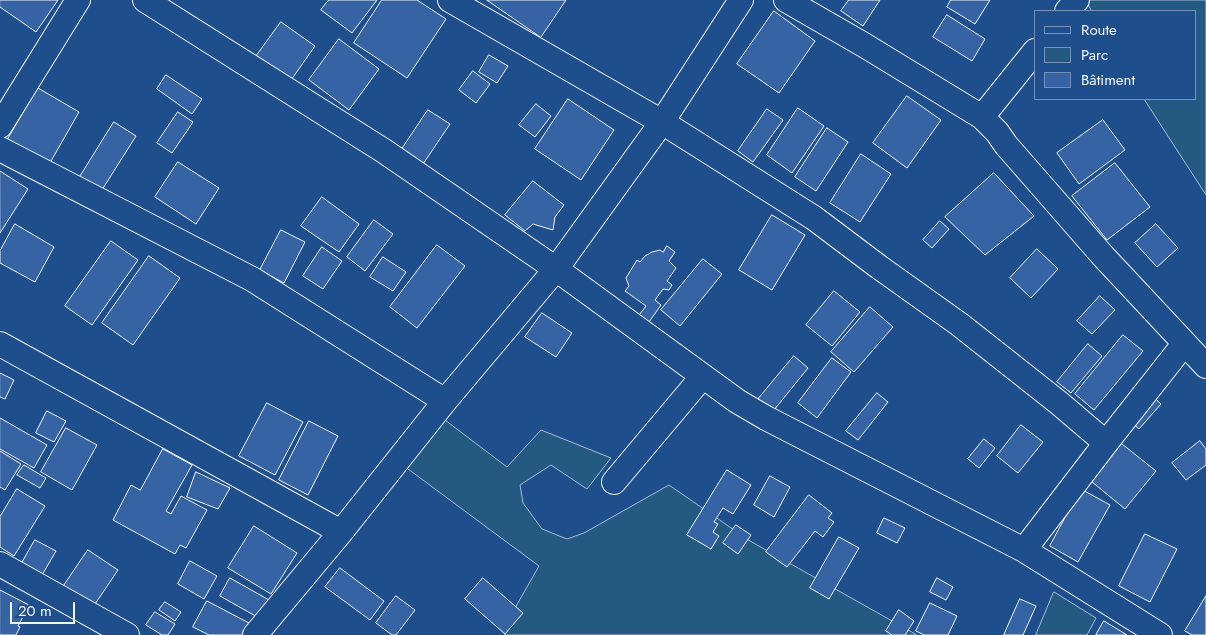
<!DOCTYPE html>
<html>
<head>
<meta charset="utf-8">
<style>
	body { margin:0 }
	#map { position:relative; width:1206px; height:635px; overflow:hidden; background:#1f4e8c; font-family:Jost,sans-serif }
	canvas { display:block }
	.legend { position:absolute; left:1034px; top:10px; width:162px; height:90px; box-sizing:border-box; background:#1f4e8c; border:1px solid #7391ba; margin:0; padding:6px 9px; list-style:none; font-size:15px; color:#f2f6ff }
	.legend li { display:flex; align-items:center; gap:10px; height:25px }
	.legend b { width:25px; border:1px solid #7391ba }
	.scale { position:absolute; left:10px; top:602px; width:65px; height:22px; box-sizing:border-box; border:2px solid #f2f6ff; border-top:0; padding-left:6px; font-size:15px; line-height:18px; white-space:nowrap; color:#f2f6ff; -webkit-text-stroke:4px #1f4e8c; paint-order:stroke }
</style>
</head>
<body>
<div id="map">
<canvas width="1206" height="635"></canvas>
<ul class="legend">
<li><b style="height:6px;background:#1f4e8c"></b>Route</li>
<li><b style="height:14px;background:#245a82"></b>Parc</li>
<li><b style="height:14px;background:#3563a3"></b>Bâtiment</li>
</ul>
<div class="scale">20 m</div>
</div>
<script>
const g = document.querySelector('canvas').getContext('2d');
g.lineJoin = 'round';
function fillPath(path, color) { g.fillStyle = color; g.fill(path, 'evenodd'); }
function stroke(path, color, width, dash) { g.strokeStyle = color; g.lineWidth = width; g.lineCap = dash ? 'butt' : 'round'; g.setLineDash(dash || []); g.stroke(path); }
const green = new Path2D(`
	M1086,0H1206V195L1144,99H1195V11H1092Z
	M437,414L507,467L541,430L611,458L587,489L551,465L520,485L523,503L542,529L567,539L584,533L669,485L750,541L917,635H505L503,629L539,566L404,466Z
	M1054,592L1096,618L1087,635H1036Z`);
fillPath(green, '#245a82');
stroke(green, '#a8bbd7', 1);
const building = new Path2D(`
	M0,0H58L36,32L0,7Z
	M329,0H377L352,33L321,10Z
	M382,0H417L446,19L407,78L354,43Z
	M487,0H566L541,37Z
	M849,0H880L863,26L841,11Z
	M951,0H990L975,24L947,7Z
	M774,11L815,41L779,93L737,64Z
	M947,15L985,39L972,61L933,37Z
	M281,22L315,46L289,83L255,58Z
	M339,39L379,69L349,110L309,80Z
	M489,55L508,66L497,83L479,72Z
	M473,71L490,84L476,103L459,90Z
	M166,75L202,99L192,114L157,89Z
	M38,88L79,112L47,168L5,144Z
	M907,96L941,120L907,168L873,143Z
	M568,99L614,130L581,180L535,149Z
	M536,104L551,116L535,137L519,125Z
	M798,108L824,126L792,173L767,155Z
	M767,109L783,120L753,162L738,151Z
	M428,110L450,124L423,164L402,149Z
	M178,112L193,122L172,153L157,143Z
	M1103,120L1125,150L1079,184L1057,153Z
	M114,122L136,136L100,193L78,180Z
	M827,128L848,142L816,191L795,177Z
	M861,154L891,174L860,222L830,203Z
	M178,162L219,188L196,224L155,197Z
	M1115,163L1150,207L1107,240L1072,196Z
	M0,171L28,189L0,233Z
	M994,173L1034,216L985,255L945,217Z
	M533,181L564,205L555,217L553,230L533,224L525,231L505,215Z
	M322,197L359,224L339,252L301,226Z
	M772,215L805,235L772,290L739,270Z
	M374,220L393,234L365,271L347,257Z
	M940,221L949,229L932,248L923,240Z
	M15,224L54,247L35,282L0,263V251Z
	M1156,224L1178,248L1157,267L1135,243Z
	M281,230L305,242L284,283L260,270Z
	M111,241L138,260L92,325L65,306Z
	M437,245L465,266L417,328L390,307Z
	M667,246L675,252L669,261L676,268L667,281L672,285L669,290L663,289L655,300L661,305L649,322L639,315L646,306L625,291L629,286L626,278L637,260L640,262L645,256L652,252L660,250L663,252Z
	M322,247L342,261L323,289L303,276Z
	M1037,249L1058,269L1031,298L1010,278Z
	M149,256L180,278L133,345L102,323Z
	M383,257L406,272L393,291L370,277Z
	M703,259L722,274L680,326L661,310Z
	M834,291L860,312L832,346L806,325Z
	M1100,296L1115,310L1092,334L1077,321Z
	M870,307L893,327L854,372L831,352Z
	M542,313L572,333L556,357L525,337Z
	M1123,335L1143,351L1094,410L1075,394Z
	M1088,344L1102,356L1071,393L1057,382Z
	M794,356L808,368L770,415L755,403Z
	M832,358L851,372L817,418L798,403Z
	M0,373L14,380L5,399L0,397Z
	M877,393L888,402L858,440L846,431Z
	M1149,393L1161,404L1139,429L1127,418Z
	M267,403L303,422L275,475L239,456Z
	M47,411L66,421L54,442L36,433Z
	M0,418L47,445L34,468L0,449Z
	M309,421L338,436L308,495L279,480Z
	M1021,425L1043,442L1018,473L997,456Z
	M66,428L97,445L72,490L41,472Z
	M984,439L995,448L979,468L968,459Z
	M1117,440L1156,471L1125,509L1086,477Z
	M1200,441L1206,449V465L1186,480L1172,463Z
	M163,449L192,465L166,511L171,514L181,496L207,510L186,548L180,545L175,554L113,520L131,485L140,490Z
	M0,451L21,464L5,490L0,487Z
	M24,465L46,478L40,488L17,475Z
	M727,470L751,485L733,514L723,508L714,522L718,524L713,532L719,536L711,549L687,535Z
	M196,472L230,488L218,509L187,497Z
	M770,476L790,487L774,517L754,505Z
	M17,489L45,506L14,556L0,547V517Z
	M1081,489L1110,505L1078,562L1050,546Z
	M809,495L832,513L828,518L834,522L823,537L815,531L787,567L766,552Z
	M884,518L905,528L897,543L877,533Z
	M736,525L751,535L738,554L723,543Z
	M254,526L297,553L271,594L228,568Z
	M1145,534L1177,549L1150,602L1119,586Z
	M839,537L859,548L829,599L810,588Z
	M35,540L56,551L38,582L18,570Z
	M88,550L118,570L93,607L63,587Z
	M190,561L217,576L204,599L178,584Z
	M340,568L384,601L370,620L325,587Z
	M230,578L269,600L259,618L220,596Z
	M483,578L523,613L505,634L465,599Z
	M937,578L953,587L946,600L930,592Z
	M0,590L29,605L18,626L20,627L16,635H0Z
	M396,596L415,610L396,635H392L376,623Z
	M1206,596V635H1192L1185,631Z
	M1020,599L1036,606L1023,635H1004Z
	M207,601L249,623L243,635H209L193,627Z
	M165,602L181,612L175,621L159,610Z
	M930,603L957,616L948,635H924L916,631Z
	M899,610L914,621L905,635H892L886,631Z
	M155,612L175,624L168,635H162L146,625Z
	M1104,621L1127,635H1096Z`);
fillPath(building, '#3563a3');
stroke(building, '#f2f6ff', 1);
const minor = new Path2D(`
	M145,0L384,151L556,269L737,401L766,418L1024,550L1160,635
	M450,0L662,122L814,218L879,267L959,324L1059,403L1106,443
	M786,0L864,45L982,117L997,132L1006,145L1103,256L1206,366
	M1067,11L1077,0
	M982,117L1035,51
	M0,126L78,0
	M0,149L252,279L445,401
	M0,344L341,532
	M614,482L703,376
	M1024,550L1106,443L1184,344
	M0,564L127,635
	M255,635L341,532L445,401L556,269L662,122L741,0`);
stroke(minor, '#f2f6ff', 26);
stroke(minor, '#1f4e8c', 24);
</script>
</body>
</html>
